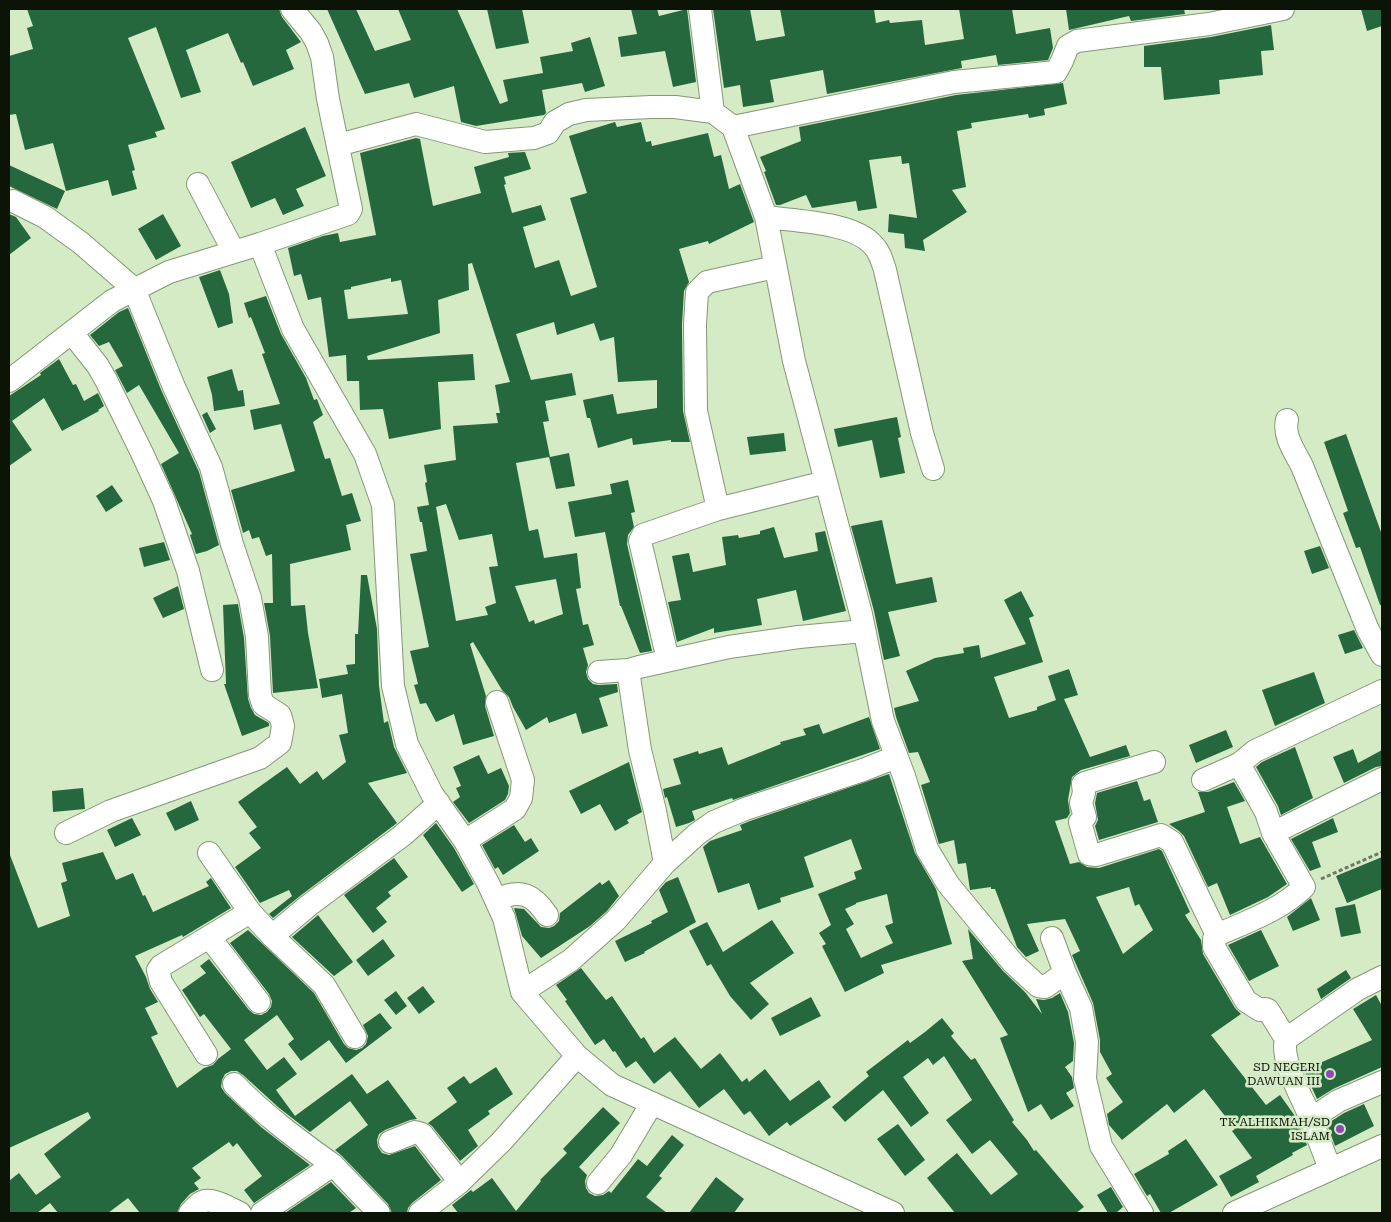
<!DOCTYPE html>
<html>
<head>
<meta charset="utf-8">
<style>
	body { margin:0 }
	#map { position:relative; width:1391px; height:1222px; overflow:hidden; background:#d4ebc5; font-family:"Roboto Serif",serif }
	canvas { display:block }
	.frame { position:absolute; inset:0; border:10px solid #0c1307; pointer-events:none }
</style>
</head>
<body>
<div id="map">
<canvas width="1391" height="1222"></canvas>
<div class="frame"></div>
</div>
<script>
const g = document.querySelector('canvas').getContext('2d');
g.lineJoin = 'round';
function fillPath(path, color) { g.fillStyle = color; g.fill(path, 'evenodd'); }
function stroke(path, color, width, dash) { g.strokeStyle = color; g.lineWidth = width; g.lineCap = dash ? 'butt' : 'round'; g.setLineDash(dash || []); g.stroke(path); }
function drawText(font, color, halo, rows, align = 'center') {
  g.font = font + ' "Roboto Serif",serif'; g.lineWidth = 5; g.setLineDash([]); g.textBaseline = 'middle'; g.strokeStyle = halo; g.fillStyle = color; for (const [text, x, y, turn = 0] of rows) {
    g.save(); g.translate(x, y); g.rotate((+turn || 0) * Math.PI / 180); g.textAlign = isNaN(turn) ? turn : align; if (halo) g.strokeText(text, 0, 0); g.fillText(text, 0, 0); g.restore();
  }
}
fillPath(new Path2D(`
	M27,9H279L282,17L301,42L286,50L294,69L253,86L243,62L241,63L228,33L186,50L201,92L181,98L156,27L128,38L165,129L155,132L157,137L128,145L135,170L132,171L137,189L112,196L108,180L66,191L53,143L25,150L16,114L9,115V56L33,49L27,28L33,26Z
	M327,9H356L375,51L411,40L398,9H457L500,104L508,101L503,80L543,73L540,57L573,51L571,43L590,37L605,86L585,92L582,83L542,90L546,113L544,115L476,126L461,122L454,86L414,98L409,83L365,94Z
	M487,9H522L529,43L496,49Z
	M631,9H657L659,16L687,9L696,82L673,87L665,51L621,57L618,37L637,34Z
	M713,9H750L756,41L785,36L780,9H874L876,23L889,20L890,23L922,20L925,45L964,39L959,9H1012L1016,34L1050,28L1053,48L1048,60L998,65L996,55L961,61L962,68L827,94L823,70L770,80L774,102L743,107L740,85L724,88Z
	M1066,9H1184L1185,14L1131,21L1129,16L1069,30Z
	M1361,9H1382V26L1367,31Z
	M1271,25L1274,50L1261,51L1263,75L1219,80L1220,94L1164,100L1161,67H1144V46L1211,37Z
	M1063,83L1067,104L1044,109L1045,115L1029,118L1028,114L971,123L972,128L957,131L966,187L952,190L967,212L923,240L925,251L905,248L904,234L888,232L889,214L917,218L909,163L902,164L901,156L869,160L877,208L858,211L856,201L812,208L806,195L780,205H776L764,172L766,171L760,157L801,141L799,127L956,95Z
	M615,122L617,127L641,122L646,142L651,141L652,146L708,133L714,157L721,155L729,189L740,184L754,222L709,244L708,241L679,249L689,282L684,291L682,324L683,411L690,442H671V440L633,445L632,438L598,448L590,418H587L583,400L613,394L617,414L657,408V380L618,382L614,337L600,341L594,323L557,335L554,322L516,334L531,380L572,373L576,395L545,401L549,421L543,422L550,457L569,453L575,486L556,489L549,457L516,463L529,531L538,529L544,558L577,553L581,588L576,589L583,625L588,624L594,645L583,648L588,665L586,672L588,679L593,684L599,685L617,684L618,692L599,698L608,726L582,734L576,713L549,723L547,717L526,730L513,707L509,697L502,690L473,642L470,644L486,696L485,706L494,736L463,745L454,714L436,722L426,703L420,704L414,685L418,684L410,651L429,647L410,554L427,551L422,522H420L417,507L429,505L425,483L427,482L424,465L456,460L453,426L498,423L496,413H500L495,385L510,382L472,263L468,264L469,290L438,300L440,333L367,356L368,360L473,354L475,380L438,382L441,429L389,439L383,409L360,410L359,381H347L346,355L329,357L321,297L308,300L301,274L294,276L288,248L323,236L338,233L340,242L376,235L360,153L416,138L420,139L433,206L481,193L474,167L509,157L508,153L525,152L531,169L504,177L506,184L504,185L512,213L541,205L546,220L523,227L535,268L559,260L571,296L597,287L570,198L587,193L569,136ZM391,278V282L401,280L408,314L348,319L344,290L351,289V287ZM446,504L459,540L492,534L498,566L489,567L496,603L485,607L488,615L456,621L436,507ZM556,579L563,614L535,624L534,620L529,622L515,586Z
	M305,127L326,176L296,189L304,206L283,215L275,198L251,208L231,162Z
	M9,165L65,191L57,209L9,186Z
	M9,214L16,217L31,238L9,255Z
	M163,214L181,246L156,260L138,229Z
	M220,270L229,294L233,323L218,328L199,277Z
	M266,296L281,334L306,378L314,400L317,399L323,415L313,422L325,459L330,458L342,496L352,493L361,521L346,525L351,550L290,564L291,606L305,605L308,633L318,688L273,693L270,636L264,603H273L272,554L266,556L259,537L252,539L249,530L243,533L231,490L295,471L281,424L254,430L250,410L280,404L262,354L265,353L251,317L249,318L244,303Z
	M128,308L162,392L199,472L219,545L207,551L196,554L190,535L192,534L161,464L179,453L139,385L127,393L115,370L123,366L109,342L99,346L90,335L119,312Z
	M59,359L73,385L76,384L84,401L98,393L104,406L98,410L99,411L62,431L44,398L12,421L32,450L9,466V396L41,375L40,373Z
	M232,369L238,391L243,390L245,406L214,411L212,395L207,377Z
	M207,412L216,429L210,433L202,415Z
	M897,417L901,437L898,438L905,473L880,478L872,440L838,447L834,429Z
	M784,433L786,451L750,455L747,437Z
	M1346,434L1382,535V605H1380L1360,547L1356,548L1343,513L1348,511L1324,442Z
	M628,480L635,512L631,513L634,527L628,535L627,544L652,651L640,653L621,606H620L605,532L575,537L568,502L612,494L610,484Z
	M112,485L123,501L106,512L96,496Z
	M882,520L896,584L932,577L937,602L888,612L900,656L884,660L874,611L851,526Z
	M774,527L784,558L818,551L815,533L825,531L846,611L803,621L796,590L757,599L762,625L714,633V628L677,642L668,602L681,600L672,556L689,553L693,572L726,565L722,537L738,535L739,538L760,534V531Z
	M164,542L170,560L144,567L139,548Z
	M1320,546L1329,568L1312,574L1304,551Z
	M361,575H367L377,629L379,686L384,723L388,721L394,747L407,773L368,783L397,823L300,896L273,918L269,914L292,896L289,890L260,903L235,867L261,848L249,833L257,827L238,802L287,767L300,784L317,771L323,780L346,762L339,735L348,733L342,694L322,698L319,679L348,674L346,665L355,664V634H358Z
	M178,586L184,609L163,618L153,598Z
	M1021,591L1034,616L1029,618L1043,662L994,677L1009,718L1037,710V707L1056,700L1048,676L1069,669L1078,695L1064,699L1090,757L1126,745L1130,756L1081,770L1072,777L1068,800L1070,813L1067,818L1055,821L1070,864L1079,862L1087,867L1099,868L1159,849L1162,851L1190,912L1185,915L1201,940L1203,954L1235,1008L1241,1014L1211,1035L1266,1105L1280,1095L1295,1116L1307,1145L1292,1153L1293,1155L1256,1176L1259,1182L1231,1197L1219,1176L1252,1158L1232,1131L1235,1129L1204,1089L1174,1113L1167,1104L1122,1140L1109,1125L1107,1114L1123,1102L1106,1078L1112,1074L1100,1052V1040L1093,1003L1072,955L1080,951L1065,919L1027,924L1039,951L1026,957L1017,947L995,889H991V887L970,890L966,863L958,864L954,840L939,844L921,785L930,782L918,752L909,753L896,717L894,708L919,701L906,671L935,658L964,653L963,648L979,645L981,658L1026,644L1004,600ZM1129,887L1135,906L1139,904L1153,930L1123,954L1096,897Z
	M238,604L244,638L248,699L251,708L255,715L269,723V726L242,736L224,684H226L223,605Z
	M1354,630L1363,648L1345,654L1338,635Z
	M1314,672L1325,703L1275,726L1262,690Z
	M869,717L880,749L733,800L732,798L692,811L695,820L689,823L676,827L667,797L665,798L663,789L681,784L673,759L698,751L699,754L722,747L728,765L781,744L780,742L806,735L803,729L819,724L823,734Z
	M1226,730L1233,747L1196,763L1189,745Z
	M1295,747L1313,798L1281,815L1278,806L1256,767L1262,762Z
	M1353,749L1358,763L1382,750V766L1376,767L1344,783L1333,757Z
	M479,755L488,774L501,768L509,786L508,794L505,800L469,823L453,802L460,797L456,788L461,786L453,767Z
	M629,762L642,812L627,820L629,823L615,831L600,804L581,814L569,791Z
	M889,774L915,853L936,889L952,944L881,965L884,973L845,992L822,946L826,944L819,933L831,925L818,894L856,879L854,872L862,869L851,839L804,857L814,887L780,898L781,902L758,910L749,883L718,893L703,847L710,841L742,830L740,825L750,821ZM887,894L893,923L885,926L893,943L861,958L846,929L854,924L845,909L856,904V903Z
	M1137,781L1144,801L1150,799L1158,822L1099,840L1095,826L1098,820L1095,803L1097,793Z
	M1234,782L1245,801L1227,807L1240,844L1260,837L1287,884L1268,897L1230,915L1217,883L1208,887L1184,836L1179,831L1169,824L1205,812L1198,792H1208Z
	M83,788L85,809L53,812L52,791Z
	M191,801L199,820L175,831L166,813Z
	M132,818L141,835L115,847L107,830Z
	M1333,818L1338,832L1312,842L1321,867L1310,871L1291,839Z
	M436,823L454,848L474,884L462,892L423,835Z
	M514,825L525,842L531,838L539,851L503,875L498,867L495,869L482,845Z
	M103,852L116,880L133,873L143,896L145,895L153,912L209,886L206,882L211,878L231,908L183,937L182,935L135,956L146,977L150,989L158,1002L145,1008L158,1034L151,1037L177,1088L204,1068L213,1065L218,1059L231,1049L204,1014L200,1017L182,990L206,973L200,966L209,959L249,1010L254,1014L261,1015L267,1012L271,1007L272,1001L269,994L230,943L248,930L314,993L344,1044L348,1048L356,1050L362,1048L366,1044L368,1036L363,1025L380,1013L392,1028L346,1063L329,1040L301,1061L288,1044L294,1039L277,1015L244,1040L267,1070L284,1057L297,1074L276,1090L295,1116L352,1074L367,1094L388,1080L417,1119L410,1120L385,1130L379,1134L377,1140L378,1147L382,1153L389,1155L415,1146L441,1180L412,1203L408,1208L407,1213H392L388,1204L342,1156L335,1150L368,1125L350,1101L310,1132L278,1107L243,1075L237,1071H231L225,1074L222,1080L221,1087L225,1093L261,1127L310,1165L254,1203L244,1190L262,1176L237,1143L233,1147L229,1142L192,1168L201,1178L194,1183L199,1189L190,1194L181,1204L177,1213H140L128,1198L108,1213H58L50,1203L37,1213H9V1181L19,1173L36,1195L61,1177L44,1154L91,1118L88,1112L9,1148V855H10L38,928L70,916L61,883L67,881L62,863Z
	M1382,857V889L1347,903L1336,876Z
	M394,858L408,877L388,892L391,896L376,908L387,922L373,933L344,895Z
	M678,877L696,922L644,952L645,953L625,962L615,941L652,923L651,921L668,912L659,890L666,882Z
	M609,880L619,896L607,911L590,926L541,958L522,936L514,908L524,909L541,927L549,928L554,926L559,921L560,913L600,882L602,885Z
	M1311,898L1320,920L1293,931L1287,917Z
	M1355,904L1361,933L1341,937L1335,908Z
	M318,915L353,962L334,976L292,937Z
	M772,920L794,953L750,983L769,1004L751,1020L730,996L711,964L707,966L689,931L707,922L723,952Z
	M968,929L1003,971L1025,992L1042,1014L1036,999L1044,1000L1052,998L1060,993L1068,1012L1074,1043L1073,1061L1065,1067L1072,1077L1074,1088L1066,1093L1074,1106L1051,1120L1041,1104L1028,1112L1000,1038L1008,1035L962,961L973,959Z
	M1261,930L1279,966L1249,981L1228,945Z
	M383,939L395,956L368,976L356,960Z
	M581,968L606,1000L612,996L641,1039L644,1037L654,1053L675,1037L701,1069L720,1053L742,1082L747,1078L749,1082L765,1069L790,1101L819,1080L831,1097L790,1126L787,1122L769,1136L750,1111L744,1115L724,1089L699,1108L670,1071L654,1084L636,1061L626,1068L615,1051L613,1052L604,1039L595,1045L565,1001L567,1000L556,985Z
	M1346,970L1351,978L1321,999L1317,989Z
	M423,986L435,1002L419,1014L407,998Z
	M396,991L407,1006L396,1015L384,1000Z
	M1376,995L1382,1006V1067L1333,1089L1317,1099L1304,1070L1372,1040L1353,1009Z
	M811,997L821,1016L780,1036L771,1018Z
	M942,1018L954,1033L951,1036L971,1060L975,1058L1014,1120L1012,1122L1027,1140L1034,1151L1036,1150L1084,1207L1076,1213H955L927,1178L957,1153L991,1195L1018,1174L990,1140L972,1154L946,1120L972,1100L944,1056L933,1065L928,1058L903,1077L929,1113L911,1127L883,1090L845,1122L832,1107L869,1076L866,1072L908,1040L910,1043L925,1032Z
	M496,1067L513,1094L488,1111L490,1114L468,1130L478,1146L460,1161L432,1126L428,1123L457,1102L447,1088L464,1076L470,1084Z
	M1364,1104L1374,1126L1335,1146L1327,1124L1344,1113Z
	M603,1107L620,1123L579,1167L587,1175L585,1181L586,1188L589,1193L595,1196L603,1195L609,1191L611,1193L638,1159L647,1166L672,1135L684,1145L659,1176L662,1178L646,1197L667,1213H458L452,1205L471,1190L473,1192L492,1178L516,1211L541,1181L540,1180L567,1153L563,1149Z
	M898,1124L925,1160L905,1176L877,1139Z
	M1186,1139L1218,1185L1169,1213H1161L1150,1194L1147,1196L1134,1174L1169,1154L1168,1151Z
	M716,1177L744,1199L734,1213H689Z
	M331,1182L356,1208L349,1213H285Z
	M1111,1187L1123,1207L1116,1213H1108L1097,1195Z`), '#26683e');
const minor = new Path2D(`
	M700,9L713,112
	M733,127L954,82L1056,72L1062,61L1068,46L1077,41L1209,24L1283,9
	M338,145L416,124L485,142L534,138L548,133L555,122L569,114L586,110L651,107H675L713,112L733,127L766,217L794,361L861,614L883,721L904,776L927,849L948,884L1013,963L1038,986L1045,987L1065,973
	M198,184L234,252
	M13,201L45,217L81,243L134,289L174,387L211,467L232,544L250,598L257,637L260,695L263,704L280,715L283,726L280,743L260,758L111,811L66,833
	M766,217C795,221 853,222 873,245C880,252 882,261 885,270L922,433L933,469
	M260,244L293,329L365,454L383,505L393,686L407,744L432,794L465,841L488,883L504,918L522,992L577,1056L612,1085L893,1213
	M72,333L98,366L106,380L142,453L164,501L188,571L212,670
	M9,381L112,301L169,272L260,244L348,214L351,209L328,99L322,57L317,43L311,32L292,9
	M1287,420C1283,436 1295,452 1302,466L1368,630L1382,655
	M718,509L826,482
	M668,660L640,541L643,535L718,509L696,411L695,324L697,292L707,282L775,267
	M628,670L640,750L655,811L665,863
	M599,672L628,670L639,667L729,647L799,637L864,631
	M1154,762L1085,783L1083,784L1084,793L1081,803L1085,817L1080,822L1089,854L1096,855L1161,835L1172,842L1217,935
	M1239,764L1266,812L1273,833L1304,887C1281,910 1246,922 1217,935L1214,939V947L1246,1001L1260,1010L1265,1009L1268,1010L1286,1039
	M1203,780L1239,764L1255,751L1382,691
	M1273,833L1382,779
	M465,841L515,809L521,798L523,780L497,702
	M209,853L250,912L272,936L324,985L355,1037
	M496,900C520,888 533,894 547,915
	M272,936L308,906L403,835L439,803
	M210,938L259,1002
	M1052,938L1065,973L1081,1008L1087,1042L1085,1079L1101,1146L1142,1213
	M522,992L571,960L616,920L665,863L697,834L714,822L745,809L863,770L896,757
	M206,1054L161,982L158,970L161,966L250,912
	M234,1084C264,1115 298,1140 333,1165
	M1311,1119C1303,1099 1280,1060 1286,1039L1358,989L1382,977
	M390,1142L415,1132L422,1134L460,1182
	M1330,1169L1311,1119L1338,1101L1382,1082
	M598,1183L621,1155L652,1103
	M190,1213C193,1210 197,1205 202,1202C212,1197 231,1209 240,1213
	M262,1213L333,1165L379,1213
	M420,1213L460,1182L501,1142L577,1056
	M1234,1213L1382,1146`);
stroke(minor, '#839875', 24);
stroke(new Path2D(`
	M1321,879L1382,852`), '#6c7b62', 3, [4, 2.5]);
stroke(minor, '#fff', 22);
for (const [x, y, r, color] of [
	[1330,1074,5,"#9346b8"],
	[1340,1129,5,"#9346b8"]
]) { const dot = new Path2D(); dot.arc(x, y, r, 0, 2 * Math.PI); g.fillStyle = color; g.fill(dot); stroke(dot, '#d4ebc5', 2); }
drawText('12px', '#0c1307', '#d4ebc5', [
	["SD NEGERI",1320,1067],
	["DAWUAN III",1320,1081],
	["TK ALHIKMAH/SD",1330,1122],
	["ISLAM",1330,1136]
], 'right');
</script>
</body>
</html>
